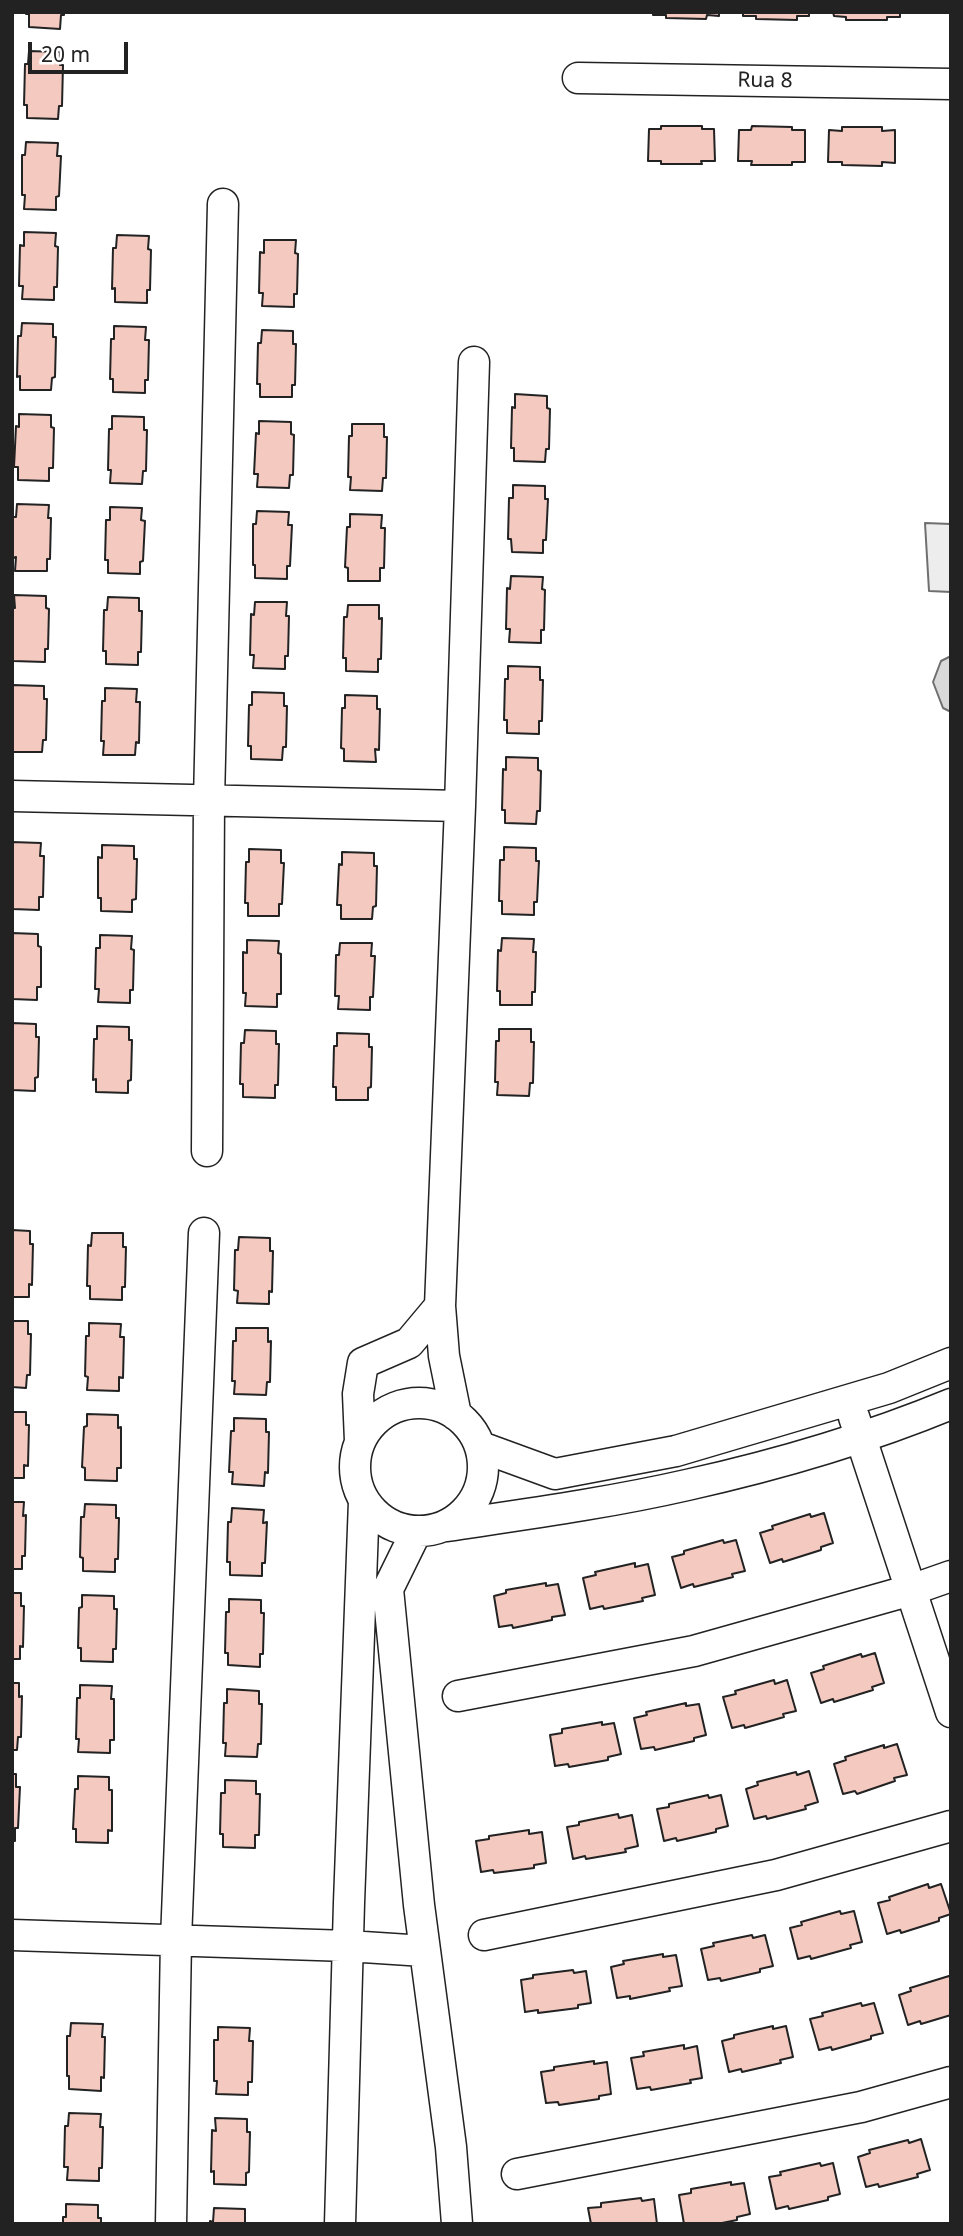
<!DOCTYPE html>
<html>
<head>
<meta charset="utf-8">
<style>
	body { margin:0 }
	#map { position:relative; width:963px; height:2236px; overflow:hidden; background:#fff; font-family:"Noto Sans",sans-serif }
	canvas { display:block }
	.frame { position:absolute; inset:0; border:14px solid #222; pointer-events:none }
	.scale { position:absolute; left:28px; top:42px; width:100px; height:32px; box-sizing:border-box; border:4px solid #222; border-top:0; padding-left:9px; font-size:21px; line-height:24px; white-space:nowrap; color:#222; -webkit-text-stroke:5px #fff; paint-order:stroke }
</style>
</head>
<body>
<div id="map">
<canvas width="963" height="2236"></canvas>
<div class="frame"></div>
<div class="scale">20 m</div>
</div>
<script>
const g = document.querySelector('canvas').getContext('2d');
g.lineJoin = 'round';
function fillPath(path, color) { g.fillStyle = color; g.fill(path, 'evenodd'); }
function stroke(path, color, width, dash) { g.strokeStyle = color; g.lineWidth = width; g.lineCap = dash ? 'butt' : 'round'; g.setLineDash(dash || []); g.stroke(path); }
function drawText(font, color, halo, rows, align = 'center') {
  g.font = font + ' "Noto Sans",sans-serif'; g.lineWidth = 5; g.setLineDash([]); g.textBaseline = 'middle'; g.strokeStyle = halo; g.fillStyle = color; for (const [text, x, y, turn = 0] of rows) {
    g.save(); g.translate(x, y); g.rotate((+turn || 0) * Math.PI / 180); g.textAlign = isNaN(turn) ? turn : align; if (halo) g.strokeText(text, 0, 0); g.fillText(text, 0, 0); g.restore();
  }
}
const parking = new Path2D(`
	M925,523L951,524V592L929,591Z`);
fillPath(parking, '#ededed');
stroke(parking, '#6f6f6f', 2);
const water = new Path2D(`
	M951,656V712L943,708L933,682L941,661Z`);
fillPath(water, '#d9d9d9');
stroke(water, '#6f6f6f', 2);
const building = new Path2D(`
	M26,12H64V15H61L60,29L29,27V14H26Z
	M653,12H719V16L707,15L706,19L666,18V15H653Z
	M743,12H809V16H797V20L756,19V16H743Z
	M833,12H900V17H887V20H846V17L834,16Z
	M29,51L60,52V65H63L62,106H59L58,119L27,118V105H24L25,64H28Z
	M661,126H702V129H714L715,161H701L702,164H661V161H648L649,129H661Z
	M752,126L792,127V130H805V162H792V165H751L752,161H738L739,130H751Z
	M842,127H882V131L895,130V163L882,162V166L842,165V162H828L829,130L842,131Z
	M26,142L58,143L57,156H61L59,196L56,197V210L24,209L25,195H22V155H25Z
	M24,232L56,233L55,246L58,247L57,287H54V300L22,299L23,286H19L20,245L24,246Z
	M117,235L149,236L148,249L151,250L150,290H147V303L115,302V288L112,289L113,248H116Z
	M264,240H296L295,253L298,254L297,294H294V307L262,306L263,293H259L260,252L264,253Z
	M22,323L53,324V337H56L55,377L52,378L51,390H20V376L17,377L18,336H21Z
	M114,326L146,327L145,340H149L148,380H145V393L113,392V379H110L111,339H114Z
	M262,330L293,331V344H296L295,385H292V397H260V384H257L258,343H261Z
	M515,394L547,396V408L550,409L549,449H546L545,462L514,461V448H511L512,407L515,408Z
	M19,414L51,415V427L54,428L53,468H49V481L18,480V467H14L16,426L19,427Z
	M112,416L144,417V430H147L146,471H143L142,484L110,483L111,470H108L109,429H112Z
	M259,421L291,422V434L294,435L293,475H290L289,488L257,487L258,474H254L256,433L259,434Z
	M352,424H384V437H387L386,478H383L382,491L350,490L351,477H348L349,436H352Z
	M513,485L545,486V499H548L546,540H543V553L512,552L511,539H508L509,498H513Z
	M17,504L49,505L48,518H51L50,559H47V571H15L16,557L13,558V517H16Z
	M110,507L142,508L141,520L145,521L143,561L140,562V574L108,573V560H105L106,520H110Z
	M257,511L289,512L288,525H292L290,566H287V579L255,578V565H253V524H256Z
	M350,514L382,515L381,528H385L384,568H380V581H348V568L345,567L347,527H350Z
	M511,576L543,577L542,589L545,590L544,630H541V643L509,642L510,629H506L507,588L510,589Z
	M14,595L46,596V608L49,609L48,649H45V662L13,661L12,608H15Z
	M108,597L139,598V611H142L141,652H138V665L106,664V651H103L104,610H107Z
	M255,602H287L286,616H289L288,656H285V669L253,668L254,655H250L251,614L254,615Z
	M348,605H379V619L382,618L381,659H378V672L346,671V658H343L344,617H347Z
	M508,666L540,667V680H543L542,721H539V734L507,733V720H504L505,679H508Z
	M12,685L44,686V699H47L46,740H43L42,752H12Z
	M105,688L137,689L136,702H140L139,743L136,742L135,755H103L104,741H101L102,701H105Z
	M252,692L284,693V706H287L286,747H283L282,760L251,759V746H248L249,705H252Z
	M345,695L377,696V709H380L379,750L375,749L376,762L344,761V749L341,748L342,708H345Z
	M506,757L538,758V770L541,771L540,811H537L536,824L505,823V810H502L503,769L506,770Z
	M12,842L41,843L40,856H44L43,897H39V910L12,909Z
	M102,845L134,846V859H137L136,899L132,900V912L101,911V898H98V857L102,858Z
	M504,847L536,848V861H539L537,902H534V915L502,914V901H499L500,860H504Z
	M249,849L281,850V863H284L282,904H279V916H248V903H245L246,862H249Z
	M342,852L374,853V866H377L376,906L373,907L372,919H341V905H337L339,864L342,865Z
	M12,933L38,934V946L41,947V987H37V1000L12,999Z
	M100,935L132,936L131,949L134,950L133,990H130V1003L98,1002L99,989H95L96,948H100Z
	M502,938L534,939L533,952H536L535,992H532V1005H500V991H497L498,950L501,951Z
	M247,940L279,941L278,953L281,954V994H277V1007L245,1006L246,993H243V952L247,953Z
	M340,943H372L371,956H375L373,997H370V1010L338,1009L339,996H335L336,955H339Z
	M12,1023L36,1024V1037H39L38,1077L35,1078V1091L12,1090Z
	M97,1026L129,1027V1040H132L131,1080L128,1081V1093L96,1092V1079L93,1080L94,1039H97Z
	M499,1029H531V1042H534L533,1083H530L529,1096L497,1095L498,1082H495L496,1041H499Z
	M245,1030L276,1031V1044H279L278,1085H275V1098L243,1097V1084H240L241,1043H244Z
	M337,1033L369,1034V1047H372L371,1087L368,1088V1100H336V1087H333L334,1046H337Z
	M12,1230L30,1231V1244H33L32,1285L29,1284V1297H12Z
	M92,1233H123V1247H126L125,1287H122V1300L90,1299V1286H87L88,1245L91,1246Z
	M239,1237L270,1238V1251H273L272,1292L269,1291V1304L237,1303L238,1291L234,1290L235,1250H238Z
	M12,1321H28V1334H31L30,1375H27L26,1388L12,1387Z
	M89,1323L121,1324L120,1337H124L123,1378L119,1377V1391L87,1390L88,1377L85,1376L86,1336H89Z
	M236,1328H268V1342L271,1341L270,1382H267L266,1395L234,1394L235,1381H232L233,1341H236Z
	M12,1412H26V1425H29L28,1466L24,1465V1478H12Z
	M87,1414L118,1415V1428L121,1427V1468H117V1481L85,1480V1468L82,1467L84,1427L87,1426Z
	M234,1418L266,1419V1432H269L268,1473L265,1472L264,1486L232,1484L233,1472H229L231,1431H234Z
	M12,1502H24L23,1516L26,1515L25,1556H22V1569H12Z
	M85,1504L116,1505V1518H119L118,1559H115V1572L83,1571V1558L80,1557L81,1517H84Z
	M232,1508L264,1510L263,1523L267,1522L265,1563H262V1576L230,1575V1562H227L228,1522H231Z
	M824,1513L833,1543L821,1547V1550L783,1562L782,1559L770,1563L760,1533L773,1529L772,1526L810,1514L811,1517Z
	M723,1540L724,1543L736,1540L745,1571L732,1574L733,1577L694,1587L693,1584L681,1588L672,1557L684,1554V1551Z
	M635,1563V1567L648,1564L655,1595L642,1598L643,1601L604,1609L603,1606L590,1609L583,1578L596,1575L595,1572Z
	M546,1583V1586L558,1584L565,1615L552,1617V1620L513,1628L512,1625L499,1627L494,1596L506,1593V1590Z
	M12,1593H21V1606H24L23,1647L20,1646V1659H12Z
	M82,1595L114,1596V1609H117L116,1649H113V1662L81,1661V1648H78L79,1608L82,1607Z
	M229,1599L261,1600V1613H264L263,1654H260V1667L228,1665V1653H225L226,1612H229Z
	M875,1653L884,1683L872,1687L873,1690L834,1702L833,1699L821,1703L811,1673L824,1669L823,1666L861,1654L862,1657Z
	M774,1680L775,1684L787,1680L796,1711L783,1714L784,1717L745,1728L744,1725L732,1728L723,1697L736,1694L735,1691Z
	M12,1683H19V1697L22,1696L21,1737H18L17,1750H12Z
	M80,1685L112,1686L111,1699H114V1740H110V1753L78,1752L79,1739H76L77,1698H80Z
	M227,1689L259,1691V1704H262L261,1744H258L257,1757L225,1756L226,1743H223L224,1703H227Z
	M686,1703V1706L699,1704L706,1735L694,1738V1741L655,1750L654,1747L641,1749L634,1718L647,1715L646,1712Z
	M602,1722V1725L614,1723L621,1754L608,1757V1760L569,1767L568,1764L555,1766L550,1735L562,1733V1729Z
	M897,1744L907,1775L894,1778L895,1781L857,1794L855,1791L843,1794L834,1764L846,1760L845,1757L884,1745V1748Z
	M809,1771L818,1802L805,1806L806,1809L767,1819L766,1816L754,1819L746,1789L758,1785L757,1782L796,1772L797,1775Z
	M12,1774H16V1787H20L18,1828H15V1841H12Z
	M78,1776L109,1777V1790H112V1831L108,1830V1843L76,1842V1829H73L75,1789H78Z
	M225,1780L256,1781V1794H260L259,1835H255V1848L223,1847V1834H220L221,1793H225Z
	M708,1795L709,1798L721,1795L728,1826L716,1829V1832L677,1841L676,1838L664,1841L657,1809L669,1807V1804Z
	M618,1814L619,1818L632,1815L638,1846L625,1849L626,1852L586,1859L585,1856L573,1859L567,1827L579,1825V1822Z
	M529,1830V1834L542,1832L546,1863L534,1865V1868L494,1873L493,1870L481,1872L476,1841L489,1839V1836Z
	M928,1884L929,1888L941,1884L951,1914L939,1918V1921L901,1933L900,1930L887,1934L878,1903L890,1900L889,1897Z
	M840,1911L841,1914L854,1911L862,1942L850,1945L851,1948L811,1959L810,1956L798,1959L790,1928L802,1925L801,1922Z
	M752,1935L753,1938L765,1935L773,1966L760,1969V1972L721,1981L720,1978L708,1980L701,1949L714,1946L713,1943Z
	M663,1954V1957L676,1955L682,1986L669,1988L670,1991L630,1999V1996L617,1998L611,1967L624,1964L623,1961Z
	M573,1970L574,1973L586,1971L591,2003L578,2005V2008L538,2013V2010L525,2012L521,1980L533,1978V1975Z
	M949,1976L951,1979V2015L921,2024L920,2021L908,2025L899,1995L911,1991L910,1988Z
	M861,2003L862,2006L874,2003L883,2033L871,2036V2039L832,2050L831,2047L819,2050L810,2019L823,2016L822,2013Z
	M71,2023L103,2024L102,2037H105L104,2078L101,2077V2091L69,2089V2076H67V2036H70Z
	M773,2026V2029L786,2026L793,2057L780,2060L781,2063L742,2072L741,2069L729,2072L722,2041L734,2038V2035Z
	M218,2027L250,2028L249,2041H253L252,2082H248V2095L216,2094L217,2081H214V2040H218Z
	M684,2045V2049L697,2046L702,2078L690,2080L691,2083L651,2090L650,2087L637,2089L631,2058L644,2056L643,2052Z
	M594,2061V2064L607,2062L611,2094L599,2096V2099L559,2105L558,2102L546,2103L541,2072L554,2070V2067Z
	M69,2113L101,2114L100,2127H103L102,2168H99V2181L67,2180L68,2167H64L65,2126H68Z
	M215,2118L247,2119V2132H250L249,2172L246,2173V2185L214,2184V2171L211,2172L212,2130L216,2131Z
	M921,2139L930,2170L917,2174L918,2177L879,2187L878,2184L866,2187L858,2157L870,2153L869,2150L908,2140L909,2143Z
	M820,2163L821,2166L833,2163L840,2194L828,2197V2200L789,2209L788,2206L776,2209L769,2177L781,2175L780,2172Z
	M731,2182V2185L744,2183L750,2214L737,2217V2220L717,2224H684L679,2195L691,2193V2189Z
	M641,2198L642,2201L654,2199L657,2224H591L588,2208L601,2207V2203Z
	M66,2204L98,2205V2218H101V2224H63V2217H66Z
	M214,2208L245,2209V2222L248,2224H210V2221L213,2222Z`);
fillPath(building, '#f3c9c0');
stroke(building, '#222', 2);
const minor = new Path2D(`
	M578,78L951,84
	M12,796L460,806
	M207,1151L209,801L223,204
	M355 1467a64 64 0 1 1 128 0a64 64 0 1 1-128 0Z
	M456,1415L444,1356L440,1306L460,806L474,362
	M854,1417L951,1712
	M360,1441L358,1394L363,1363L409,1343L440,1306
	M481,1447L555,1474L676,1451L889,1388L951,1363
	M447,1526C527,1514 608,1503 687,1485C777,1465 866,1439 951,1404
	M416,1532L388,1589L419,1905L451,2147L457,2224
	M458,1696L694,1651L911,1590L951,1576
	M12,1935L348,1946L424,1951
	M484,1935L776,1875L951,1826
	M517,2174L861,2107L951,2082
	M171,2224L176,1940L204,1233
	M340,2224L349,1903L364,1501`);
stroke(minor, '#222', 33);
stroke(minor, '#fff', 30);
drawText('21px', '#222', '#fff', [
	["Rua 8",765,81,1]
]);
</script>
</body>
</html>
